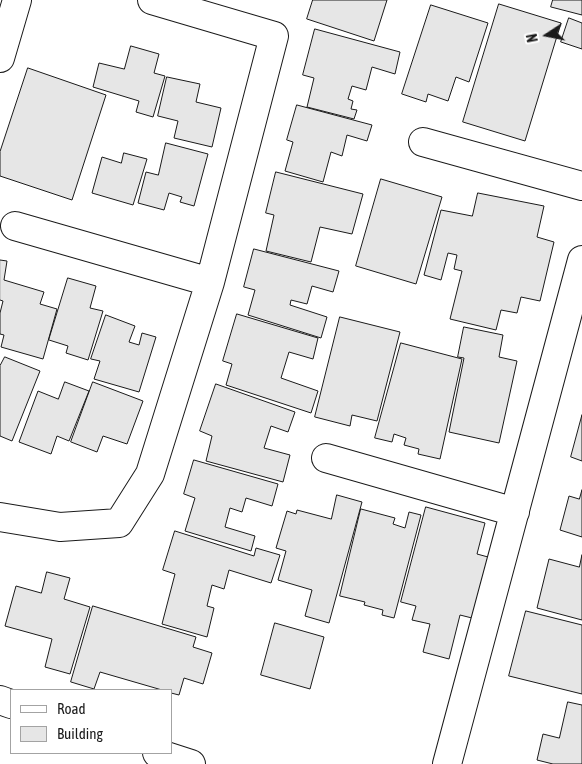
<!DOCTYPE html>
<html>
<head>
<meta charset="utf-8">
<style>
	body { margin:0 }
	#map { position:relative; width:582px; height:764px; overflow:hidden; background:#fff; font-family:"Asap Condensed",sans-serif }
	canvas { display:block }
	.legend { position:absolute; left:10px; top:689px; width:162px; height:65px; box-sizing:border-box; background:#fff; border:1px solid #a3a3a3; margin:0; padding:6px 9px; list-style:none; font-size:15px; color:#1a1a1a }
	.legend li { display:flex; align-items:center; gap:10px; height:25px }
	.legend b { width:25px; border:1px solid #a3a3a3 }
	.north { position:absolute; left:522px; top:10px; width:50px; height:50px; -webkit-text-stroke:4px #fff; paint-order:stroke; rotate:259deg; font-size:14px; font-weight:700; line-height:20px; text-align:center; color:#1a1a1a }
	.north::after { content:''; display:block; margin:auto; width:18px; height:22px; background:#1a1a1a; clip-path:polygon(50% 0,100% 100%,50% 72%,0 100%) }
</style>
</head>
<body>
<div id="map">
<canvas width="582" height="764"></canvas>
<ul class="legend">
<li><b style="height:6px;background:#fff"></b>Road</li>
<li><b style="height:14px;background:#e6e6e6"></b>Building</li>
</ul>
<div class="north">N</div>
</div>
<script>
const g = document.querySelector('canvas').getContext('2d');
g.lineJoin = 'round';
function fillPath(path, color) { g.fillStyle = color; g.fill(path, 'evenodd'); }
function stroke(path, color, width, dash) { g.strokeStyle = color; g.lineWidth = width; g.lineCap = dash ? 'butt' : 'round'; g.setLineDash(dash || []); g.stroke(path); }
const building = new Path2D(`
	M313,0H387L374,41L307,19Z
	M553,0H582V15L551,7Z
	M499,4L561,23L525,141L463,122Z
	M431,5L488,23L469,82L456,77L448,101L428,94L426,102L402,94Z
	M569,18L582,23V49L561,42Z
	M315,29L400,52L395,74L372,67L366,90L352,86L348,99L353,101L351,109L357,110L354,119L307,107L314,78L303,75Z
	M131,46L159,54L154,73L165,76L153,117L136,112L139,101L93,87L99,63L124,69Z
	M28,68L106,95L72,200L0,176V152Z
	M167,77L200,84L196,102L221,108L212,147L174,138L178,121L158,116Z
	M297,105L372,125L367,141L347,135L342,156L331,152L323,182L285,171L293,142L287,140Z
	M166,143L208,154L194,206L180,202L182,197L169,193L164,210L138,203L146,172L158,175Z
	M124,153L147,159L133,205L92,193L102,157L121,163Z
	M276,172L363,194L352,234L320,227L311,262L266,251L274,215L266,213Z
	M381,179L442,197L416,284L356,266Z
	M478,193L544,206L537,237L554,242L540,301L521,297L517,313L501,310L496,330L450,319L462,271L454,269L457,255L448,253L441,280L424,275L441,210L472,216Z
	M254,249L339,271L333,292L312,286L307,304L291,300L290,305L327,317L321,338L248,315L255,290L244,287Z
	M0,260L7,261L4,280L44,292L40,304L57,309L43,359L1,347L4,335L0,334V313L3,301L0,300Z
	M68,278L96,286L90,308L103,311L88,360L66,353L68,346L49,340Z
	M237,314L318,338L313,359L289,352L281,378L318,391L311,413L226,385L232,364L223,361Z
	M106,315L135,326L129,342L139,345L142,333L156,337L139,392L94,379L100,361L91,359Z
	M340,317L400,332L377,421L352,415L350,426L315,417Z
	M464,327L503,335L499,357L517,361L499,443L449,432L464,358L458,357Z
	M401,343L462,359L440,459L418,454L419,449L404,445L406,438L394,434L392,442L375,438Z
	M5,357L40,371L12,441L0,436V366Z
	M65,382L89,391L69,441L57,436L51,454L19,442L38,391L58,399Z
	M93,382L143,401L127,444L103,436L97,452L71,442Z
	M216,384L295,412L288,432L271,426L264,448L290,455L283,482L206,461L212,436L200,431Z
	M582,415V461L571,457Z
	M194,460L278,484L272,506L246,498L242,512L230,508L225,527L255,536L251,551L185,531L195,498L184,494Z
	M582,490V537L560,530L569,496L579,499Z
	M337,495L362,502L329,623L305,616L312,590L278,580L286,551L276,548L287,511L296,514L297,510L331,519Z
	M426,507L485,523L477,554L488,557L472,618L460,615L449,659L423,652L430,624L412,620L416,606L401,602Z
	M361,509L395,518L393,524L405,528L409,512L421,515L394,618L382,615L383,610L364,605L365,602L340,596Z
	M175,531L254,556L256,548L280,555L271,583L229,570L224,589L212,585L207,606L214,608L207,637L162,624L175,574L163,570Z
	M582,555V620L537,608L549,559L579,567Z
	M47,572L70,578L64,599L90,607L70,674L45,667L52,639L5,626L16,586L41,593Z
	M93,606L196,637L193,647L212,653L203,684L184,678L179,695L171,693V690H162L100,672L94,689L71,682Z
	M526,611L582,625V694L509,676Z
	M275,623L324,637L310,689L261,675Z
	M568,702L582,705V764H553L537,760L543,734L559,738Z`);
fillPath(building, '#e6e6e6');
stroke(building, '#1a1a1a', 1);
const minor = new Path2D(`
	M0,58L17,0
	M423,142L582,186
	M15,226L210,282
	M326,458L515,512
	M0,517L60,527L119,523L150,474L210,282L274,36L152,0
	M0,700L11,704
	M157,753L191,764
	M447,764L582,260`);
stroke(minor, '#1a1a1a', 30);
stroke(minor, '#fff', 28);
</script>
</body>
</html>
